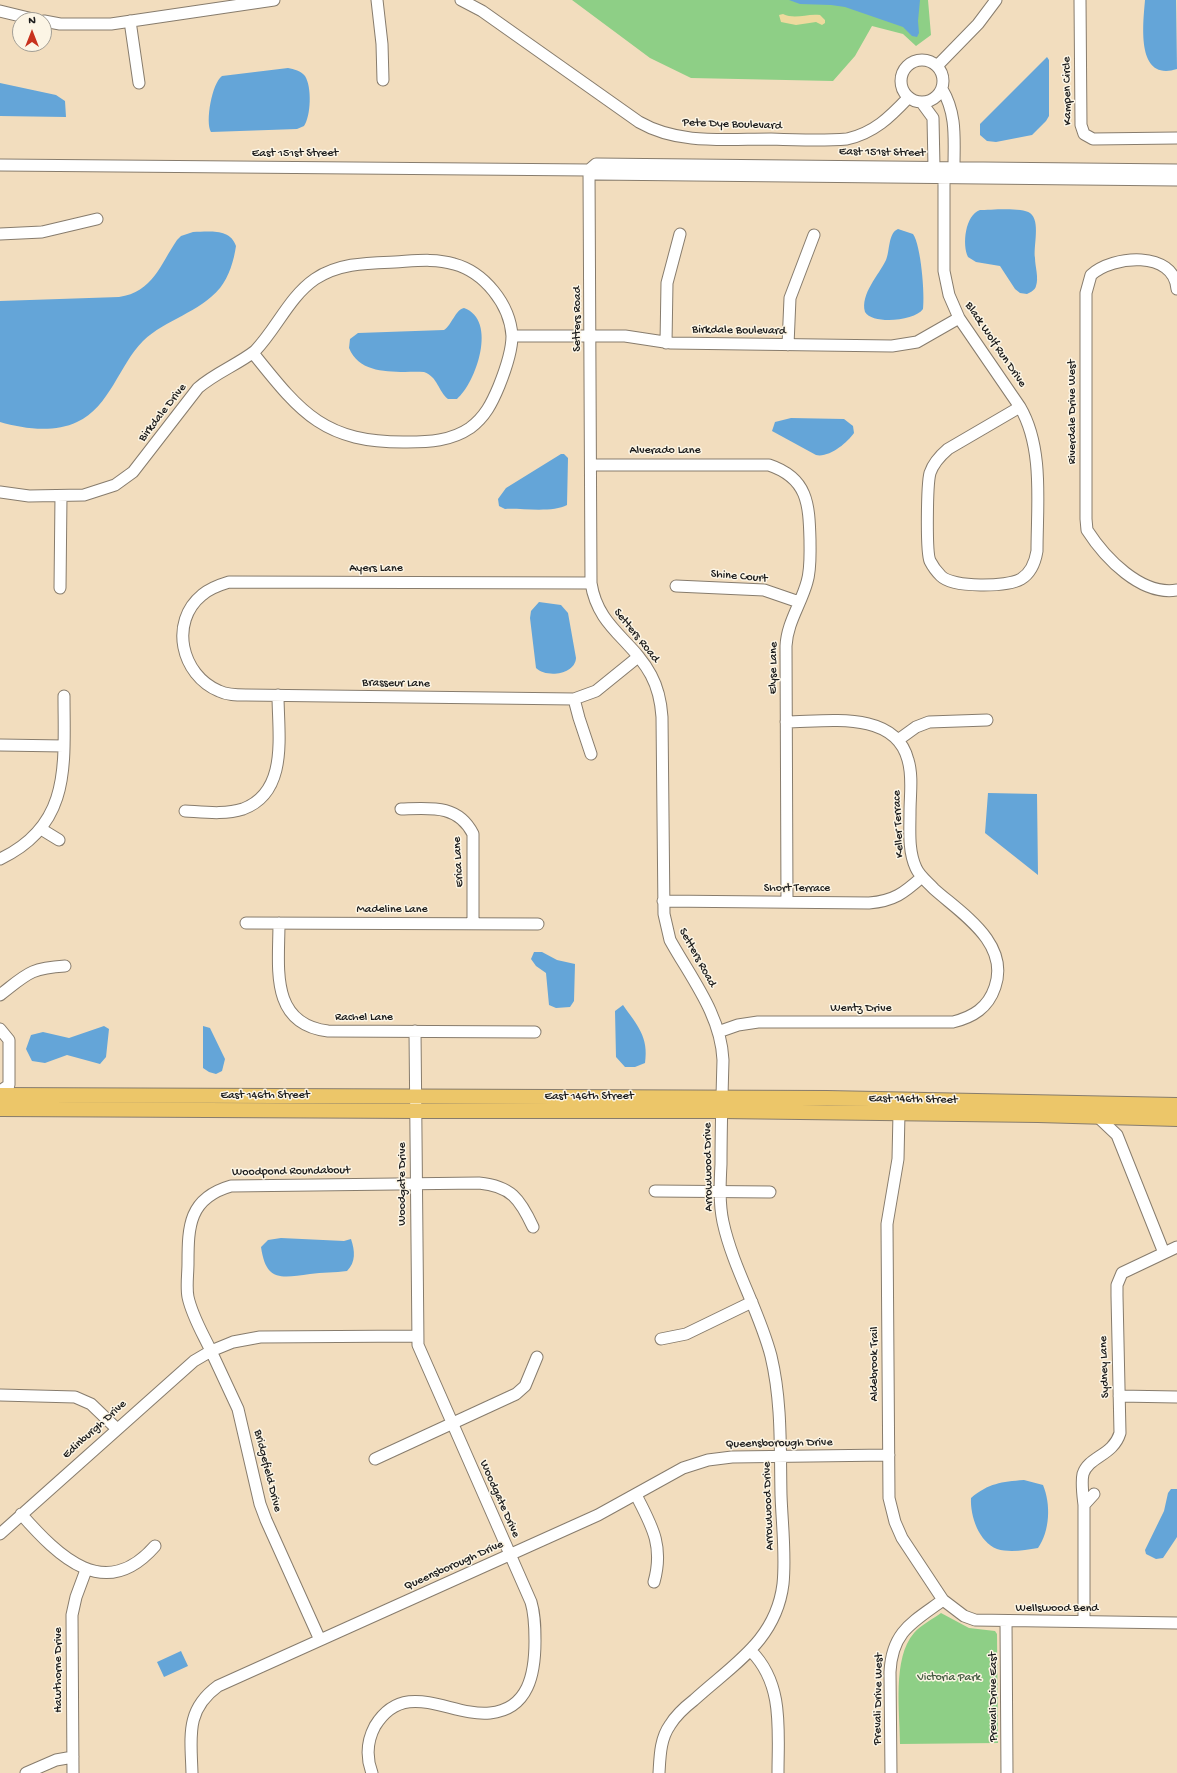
<!DOCTYPE html>
<html>
<head>
<meta charset="utf-8">
<style>
	body { margin:0 }
	#map { position:relative; width:1177px; height:1773px; overflow:hidden; background:#f2ddbe; font-family:"Gochi Hand",sans-serif }
	canvas { display:block }
	.north { position:absolute; left:12px; top:12px; width:40px; height:40px; box-sizing:border-box; background:#fcf5e5; border:1px solid #a29e95; border-radius:50%; rotate:0deg; font-size:11px; font-weight:700; line-height:16px; text-align:center; color:#1c1c1c }
	.north::after { content:''; display:block; margin:auto; width:14px; height:18px; background:#c8321e; clip-path:polygon(50% 0,100% 100%,50% 72%,0 100%) }
</style>
</head>
<body>
<div id="map">
<canvas width="1177" height="1773"></canvas>
<div class="north">N</div>
</div>
<script>
const g = document.querySelector('canvas').getContext('2d');
g.lineJoin = 'round';
function fillPath(path, color) { g.fillStyle = color; g.fill(path, 'evenodd'); }
function stroke(path, color, width, dash) { g.strokeStyle = color; g.lineWidth = width; g.lineCap = dash ? 'butt' : 'round'; g.setLineDash(dash || []); g.stroke(path); }
function drawText(font, color, halo, rows, align = 'center') {
  g.font = font + ' "Gochi Hand",sans-serif'; g.lineWidth = 3; g.setLineDash([]); g.textBaseline = 'middle'; g.strokeStyle = halo; g.fillStyle = color; for (const [text, x, y, turn = 0] of rows) {
    g.save(); g.translate(x, y); g.rotate((+turn || 0) * Math.PI / 180); g.textAlign = isNaN(turn) ? turn : align; if (halo) g.strokeText(text, 0, 0); g.fillText(text, 0, 0); g.restore();
  }
}
fillPath(new Path2D(`
	M572,0H928L931,35L916,46L903,34L872,26L855,56L833,81L691,78L650,58Z
	M941,1613L969,1628L995,1631L997,1634L998,1743L900,1744C900,1712 892,1658 914,1633C921,1625 933,1619 941,1613Z`), '#8ecf86');
fillPath(new Path2D(`
	M783,14C796,20 807,13 820,15L825,20V23L822,25L816,22L796,25L781,22L779,15Z`), '#eeda9e');
fillPath(new Path2D(`
	M789,0H920L918,21L919,33L917,37L912,36L903,27L845,7L831,5L800,4Z
	M1145,0H1176L1177,69C1136,82 1143,25 1145,0Z
	M1047,57L1049,60V116L1046,121L1032,135L996,142L987,141L980,135V124Z
	M288,68C294,69 301,71 305,76C312,87 311,116 304,126L297,129L211,132C205,122 212,83 222,76Z
	M0,83L56,95L65,101L66,117L0,116Z
	M980,210C990,210 1022,207 1030,213C1041,221 1033,247 1035,258C1035,266 1039,278 1036,286C1035,290 1031,292 1027,294L1020,293L1015,289L1000,266L976,262L968,257C962,245 965,215 980,210Z
	M898,229L913,234C921,245 925,295 923,309C915,321 873,325 865,312C860,294 879,275 886,260C890,251 888,233 898,229Z
	M193,232C208,232 230,228 236,246C234,260 229,277 220,288C199,313 166,319 143,341C119,365 110,407 77,422C54,433 24,429 0,422V301L119,297C153,292 160,265 177,240L181,236Z
	M464,308C498,320 476,383 457,399H448C438,391 438,377 424,372C398,371 361,377 349,348L350,339L358,333L444,330C452,325 455,310 464,308Z
	M791,418L844,419L853,426L854,433C847,443 829,458 816,455L772,431L775,422Z
	M561,454H564L568,458L567,505C553,513 521,508 505,509L499,506L498,499L506,488Z
	M539,602L561,605L568,613L576,658C575,675 546,678 536,668L530,618L531,611Z
	M988,793L1037,794L1038,875L985,833Z
	M534,952H542L557,960L575,964L574,1001L570,1007L556,1008L549,1005L546,973L536,966L531,959Z
	M623,1005C637,1025 649,1037 645,1063L635,1067H625L616,1057L615,1011Z
	M104,1026L109,1029L106,1057L100,1064L67,1055L45,1063L32,1061L26,1049L31,1035L43,1032L69,1038Z
	M203,1026L210,1028L225,1059L222,1071L216,1074L209,1072L203,1068Z
	M281,1238L344,1241L351,1239C355,1251 356,1262 347,1271C335,1273 322,1272 310,1274C281,1278 266,1282 261,1247L268,1240Z
	M1024,1480L1043,1485C1051,1504 1050,1531 1038,1548C1025,1550 1010,1553 997,1549C979,1542 970,1516 971,1498C989,1483 1001,1482 1024,1480Z
	M1171,1489H1177V1537L1163,1558L1156,1559L1146,1554L1145,1550L1164,1511L1168,1493Z
	M181,1651L188,1666L164,1677L157,1662Z`), '#64a5d8');
const minor = new Path2D(`
	M377,0L382,44L383,80
	M461,0L482,11L639,122C679,145 726,139 771,139C796,140 822,141 847,139C874,133 890,117 908,98
	M1080,0L1081,125L1084,134L1093,139L1177,138
	M0,11L37,20
	M44,21L60,24H111L274,0
	M130,21L139,83
	M901 81a21 21 0 1 1 42 0a21 21 0 1 1-42 0Z
	M937,66L978,24L996,0
	M942,89C957,114 954,139 954,167
	M922,103L933,118L934,167
	M0,165L589,170L595,174L1177,180
	M589,170L591,583C598,628 632,639 651,675C658,688 661,702 662,717L664,914L670,940C691,978 721,1015 723,1060C722,1094 721,1129 721,1164C720,1183 719,1203 723,1222C733,1268 759,1310 771,1356C782,1402 780,1449 781,1495C782,1524 786,1555 783,1584C776,1641 732,1665 694,1700C685,1707 676,1715 670,1725C660,1739 660,1757 659,1773
	M589,170L596,164L1177,170
	M944,178V271L949,295L959,318L1020,407C1044,448 1037,505 1037,551C1035,563 1031,573 1021,579C1007,587 953,588 941,576C937,572 933,567 930,561C926,552 927,484 930,473C933,464 941,455 948,449L1020,407
	M0,234L42,232L97,219
	M1177,289C1174,250 1113,255 1091,275L1086,293V519L1087,530C1105,558 1141,596 1177,590
	M512,336H625L671,343L892,346L917,342L959,318
	M666,343L667,283L680,234
	M788,345L790,298L814,235
	M592,465H769C808,478 809,504 810,540C810,554 811,569 807,582C801,604 787,623 786,646L787,902
	M0,492L29,496L84,495L115,485L133,472L198,388C215,373 237,365 255,351C277,328 289,297 315,279C339,263 367,263 395,262C414,261 435,258 454,264C484,272 510,304 512,336C512,352 505,371 499,386C492,403 485,417 470,428C451,441 429,442 407,442C324,443 301,413 253,353
	M591,583L229,582C219,585 210,588 202,595C169,622 181,675 219,691C227,695 236,695 246,695L574,699L596,691L638,657
	M676,586L764,590L799,602
	M60,588L61,496
	M574,699L579,718L591,754
	M898,740L916,727L929,722L987,720
	M0,745L64,746
	M401,809C430,808 458,804 473,834V923
	M185,811C203,812 225,815 243,809C289,792 278,734 278,695
	M41,829L59,840
	M0,859C72,825 64,764 64,696
	M663,901L869,903C894,901 904,893 922,877
	M246,923L538,924
	M279,923C279,967 269,1024 328,1031L535,1032
	M0,995C27,974 30,968 65,966
	M0,1029L9,1040V1085L3,1089
	M718,1032L738,1025L758,1022H953C973,1017 988,1008 995,987C1010,943 962,914 934,889C928,882 920,877 916,868C908,851 910,830 910,812C910,795 913,776 908,760C895,709 825,722 786,722
	M899,1113L898,1159L887,1224L889,1498L895,1522L902,1538L943,1600L964,1616L975,1620L1177,1623
	M1098,1117L1117,1135L1164,1253
	M655,1191L770,1192
	M417,1336L260,1337L233,1342L211,1351C203,1334 192,1316 188,1297C186,1287 188,1274 188,1263C188,1226 189,1198 231,1186L479,1183C511,1186 520,1199 533,1227
	M661,1339L686,1334L752,1302
	M0,1395L75,1397L91,1404L116,1428
	M1119,1396L1177,1397
	M375,1459L516,1394L525,1386L537,1357
	M636,1495C652,1526 664,1546 654,1582
	M1084,1505C1083,1496 1081,1483 1083,1474C1089,1456 1113,1456 1120,1433L1117,1296V1285L1122,1273L1177,1247
	M21,1514C59,1557 105,1603 155,1546
	M0,1534L194,1361L211,1351L238,1409L260,1504L266,1520L320,1640
	M1006,1621L1007,1773
	M1084,1621V1505L1094,1494
	M751,1651C784,1684 778,1730 778,1773
	M26,1773L56,1760L73,1757
	M73,1773L72,1615L76,1597L86,1570
	M192,1773C191,1737 185,1710 218,1686L598,1515L683,1468L708,1460L732,1457L889,1455
	M372,1773C366,1757 367,1741 375,1726C405,1677 450,1717 490,1713C529,1709 535,1673 535,1641C535,1628 535,1615 531,1602L418,1345L415,1031
	M891,1773L890,1672C892,1631 913,1622 943,1600`);
const major = new Path2D(`
	M0,1095L827,1098L1177,1105
	M0,1109L416,1111H721L1038,1115L1177,1119`);
stroke(minor, '#877c6d', 13);
stroke(major, '#877c6d', 16);
stroke(minor, '#fff', 11);
stroke(major, '#ecc669', 14);
drawText('12px', '#1c1c1c', '#fcf5e5', [
	["Kampen Circle",1068,91,-91],
	["Pete Dye Boulevard",732,125,2],
	["East 151st Street",882,153,1],
	["East 151st Street",295,154],
	["Setters Road",578,319,-90],
	["Birkdale Boulevard",739,331,1],
	["Black Wolf Run Drive",995,345,56],
	["Riverdale Drive West",1073,412,-90],
	["Birkdale Drive",163,413,-52],
	["Alverado Lane",665,451],
	["Ayers Lane",376,569],
	["Shine Court",739,577,5],
	["Setters Road",636,636,51],
	["Elyse Lane",774,668,-89],
	["Brasseur Lane",396,684,1],
	["Keller Terrace",899,824,-93],
	["Erica Lane",459,862,-93],
	["Short Terrace",797,889],
	["Madeline Lane",392,910],
	["Setters Road",697,958,61],
	["Wentz Drive",861,1009],
	["Rachel Lane",364,1018],
	["East 146th Street",265,1096],
	["East 146th Street",589,1097],
	["East 146th Street",913,1100,1],
	["Arrowwood Drive",709,1167,-91],
	["Woodpond Roundabout",291,1172,-1],
	["Woodgate Drive",403,1184,-90],
	["Aldebrook Trail",875,1364,-90],
	["Sydney Lane",1105,1367,-92],
	["Edinburgh Drive",95,1430,-42],
	["Queensborough Drive",779,1444,-1],
	["Bridgefield Drive",267,1471,76],
	["Woodgate Drive",499,1499,66],
	["Arrowwood Drive",769,1506,-92],
	["Queensborough Drive",454,1566,-24],
	["Wellswood Bend",1057,1609],
	["Hawthorne Drive",59,1670,-90],
	["Prevali Drive East",994,1697,-90],
	["Prevali Drive West",879,1699,-89]
]);
drawText('12px', '#445b41', '#fcf5e5', [
	["Victoria Park",949,1678]
]);
</script>
</body>
</html>
